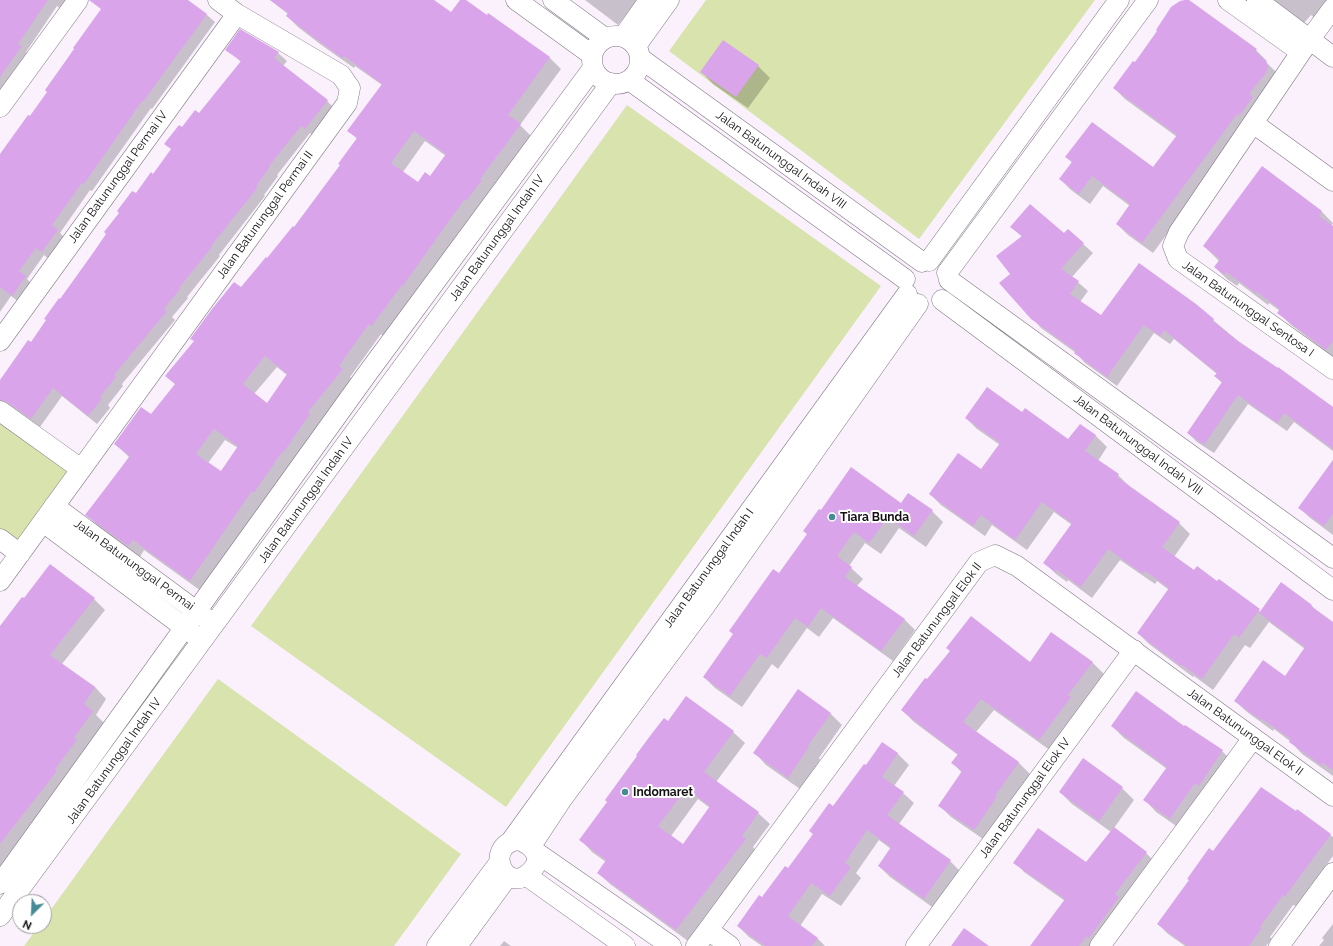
<!DOCTYPE html>
<html>
<head>
<meta charset="utf-8">
<style>
	body { margin:0 }
	#map { position:relative; width:1333px; height:946px; overflow:hidden; background:#faf1fd; font-family:Raleway,sans-serif }
	canvas { display:block }
	.north { position:absolute; left:12px; top:894px; width:40px; height:40px; box-sizing:border-box; background:#fff; border:1px solid #a19fa1; border-radius:50%; rotate:204deg; font-size:11px; font-weight:700; line-height:16px; text-align:center; color:#131014 }
	.north::after { content:''; display:block; margin:auto; width:14px; height:18px; background:#468b98; clip-path:polygon(50% 0,100% 100%,50% 72%,0 100%) }
</style>
</head>
<body>
<div id="map">
<canvas width="1333" height="946"></canvas>
<div class="north">N</div>
</div>
<script>
const g = document.querySelector('canvas').getContext('2d');
g.lineJoin = 'round';
function fillPath(path, color) { g.fillStyle = color; g.fill(path, 'evenodd'); }
function stroke(path, color, width, dash) { g.strokeStyle = color; g.lineWidth = width; g.lineCap = dash ? 'butt' : 'round'; g.setLineDash(dash || []); g.stroke(path); }
function drawText(font, color, halo, rows, align = 'center') {
  g.font = font + ' Raleway,sans-serif'; g.lineWidth = 4; g.setLineDash([]); g.textBaseline = 'middle'; g.strokeStyle = halo; g.fillStyle = color; for (const [text, x, y, turn = 0] of rows) {
    g.save(); g.translate(x, y); g.rotate((+turn || 0) * Math.PI / 180); g.textAlign = isNaN(turn) ? turn : align; if (halo) g.strokeText(text, 0, 0); g.fillText(text, 0, 0); g.restore();
  }
}
fillPath(new Path2D(`
	M706,0H1095L919,239L669,51Z
	M627,105L881,286L506,807L251,626Z
	M0,415L77,470L19,551L0,538Z
	M218,679L461,854L394,946H24L39,926H44V919Z`), '#d9e3ae');
fillPath(new Path2D(`
	M0,0H67L61,9L57,6L26,52L29,55L0,104Z
	M101,0H183L187,1L207,15L215,22L152,109L151,108L92,191L90,190L60,233L66,239L50,260L44,255L27,279L33,285L20,303L11,296L0,312V156L48,92L102,10Z
	M270,0H433L451,13L461,0H464L487,17L489,14L550,58L561,69L520,125L531,136L383,336L381,334L350,377L353,381L319,424L320,426L201,591L144,550L140,557L98,526L87,515L129,457L115,444L151,415L176,385L166,376L294,229L341,165L357,139L349,130L382,85L355,66L354,68L320,44L298,27L287,16L288,14ZM425,141L446,156L430,177L418,184L403,172ZM277,367L287,375L267,405L254,394ZM225,440L238,448L221,472L208,463Z
	M585,0H637L618,25Z
	M1272,0H1333L1319,22L1311,15L1304,23Z
	M227,49L278,53L287,61L283,66L327,101L335,109L313,136L310,133L277,175L278,176L264,195L265,196L219,255L220,256L187,297L188,298L172,317L175,320L122,384L123,386L108,405L110,408L97,424L62,396L40,427L16,410L9,408L0,402V381L31,343L136,195L153,175L172,149L182,128L199,115L241,62Z
	M1256,50L1267,61L1266,62L1277,73L1248,124L1153,253L1128,235L1117,224L1130,206L1103,186L1090,204L1071,190L1060,179L1072,162L1067,157L1154,168L1177,137L1125,99L1114,88Z
	M758,66L770,78L748,108L713,84L702,72Z
	M1262,168L1322,212L1333,223L1331,226L1333,228V357L1291,325L1279,313L1280,311L1269,303L1268,305L1239,283L1237,286L1227,279L1215,267L1219,261L1204,246Z
	M1012,227L1064,235L1083,244L1093,253L1072,277L1088,291L1080,302L1101,317L1213,320L1238,341L1333,407V451L1294,422L1287,431L1248,404L1214,453L1197,442L1188,433L1223,384L1215,376L1217,374L1174,339L1170,344L1154,333L1117,386L1085,363L1076,353L1041,328L1032,318L1012,274L1022,237Z
	M1022,413L1069,441L1080,425L1096,436L1107,447L1098,461L1118,475L1129,486V487L1179,523L1190,534L1174,557L1195,571L1261,612L1311,605L1321,615L1333,623V776L1302,754L1291,742L1274,729L1273,731L1247,712L1235,701L1285,677L1305,649L1269,622L1250,648L1245,645L1213,690L1194,676L1193,677L1149,644L1138,633L1169,590L1157,581L1155,584L1120,560L1092,598L1068,580L1067,582L1056,574L1045,563L1072,525L1054,512L1027,550L992,525L985,536L941,505L930,494L981,471L1000,445L977,429L966,418Z
	M1333,460V535L1309,517L1300,508Z
	M908,494L932,511L943,522L926,547L899,528L881,554L865,543L849,566L863,579L857,586L904,619L915,630L893,661L833,618L819,637L807,628L778,669L772,664L742,707L715,688L704,677L779,575L808,534L821,511L901,504Z
	M94,599L105,610L62,664L95,687L106,699L96,715L104,723L0,873V634Z
	M1092,662L1104,674L1051,751L994,710L976,732L1018,762L1030,774L1006,808L986,841L951,817L939,805L962,773L953,763L958,755L914,722L902,710L927,681L1030,663Z
	M831,714L842,725L819,758L820,760L800,789L766,765L755,753Z
	M668,722L733,732L745,743L716,782L758,813L770,824L753,847L756,851L688,941L610,884L598,873L606,862L592,852L581,840ZM698,799L710,808L683,845L671,836Z
	M1112,726L1185,727L1222,751L1234,763L1182,830L1156,812L1145,800L1167,769L1124,738Z
	M883,743L898,754L909,765L894,786L903,793L914,803L899,824L950,861L961,872L935,909L890,877L879,866L891,849L879,840L856,873L861,878L841,906L822,894L800,926L817,938L825,946H762L749,937L738,926L789,870L833,808Z
	M1122,788L1134,800L1114,828L1146,853L1155,862L1096,946H1031L1065,901L1024,872L1015,862L1087,864L1111,832L1072,804L1060,792Z
	M1297,811L1333,837V856L1296,906L1293,905L1270,937L1272,939L1266,946H1185L1168,934L1158,924L1214,852Z
	M1333,924V946H1319L1324,940L1322,938Z
	M504,941L511,946H500Z`), '#0003');
fillPath(new Path2D(`
	M0,0H48L18,44L22,46L0,77Z
	M89,0H188L207,14L143,102L142,101L84,184L82,183L52,225L58,230L42,252L36,248L19,271L26,276L12,296L0,287V154L28,115L30,116L47,92L45,90L74,49L73,48L101,9Z
	M270,0H434L451,12L460,0H466L487,15L488,13L550,57L508,115L521,124L480,179L482,180L466,201L464,200L402,287L401,286L372,326L369,324L339,366L343,369L308,412L310,414L283,453L282,452L254,493L252,491L190,581L133,540L128,546L85,515L130,456L114,444L141,407L151,414L175,384L165,376L194,341L190,339L212,309L234,282L241,287L266,257L267,258L293,226L294,227L340,165L338,164L357,138L347,131L382,84L344,56L342,58L308,33L286,16L288,13ZM414,131L446,154L430,176L425,172L418,182L391,163ZM265,356L287,374L267,403L243,384ZM214,429L238,446L221,471L196,454Z
	M1185,0H1189L1257,49L1255,51L1266,61L1268,67L1266,73L1249,94L1253,97L1239,116L1237,114L1142,243L1116,224L1130,204L1092,176L1079,194L1059,179L1072,162L1065,157L1092,122L1153,167L1177,135L1113,88L1133,61L1135,62L1157,31L1156,30L1171,7L1180,1Z
	M240,29L279,52L274,58L328,100L305,129L301,126L269,166L270,167L256,186L258,187L211,246L212,247L179,288L180,289L164,309L167,311L114,375L116,377L100,397L102,399L88,416L53,388L31,419L7,402L0,400V380L28,340L31,342L46,320L44,319L59,298L60,299L93,253L106,234L104,232L119,213L117,211L132,191L136,193L151,172L153,174L171,149L164,144L179,125L182,127L195,110L199,113L241,61L225,50Z
	M723,40L759,65L736,97L700,72Z
	M1262,166L1322,211L1319,216L1333,226V341L1326,350L1277,313L1280,309L1257,292L1256,293L1226,272L1224,275L1214,267L1220,259L1203,246Z
	M1030,204L1064,233L1068,229L1084,243L1061,269L1079,281L1070,294L1101,315L1139,263L1196,304L1214,319L1213,321L1238,341L1278,368V367L1333,407V449L1284,413L1277,423L1238,395L1204,445L1187,433L1222,382L1214,376L1217,373L1164,330L1160,336L1144,325L1107,377L1074,353L1076,351L1031,319L999,283L1010,274L996,256L1022,236L1010,227Z
	M987,387L1022,412L1025,408L1068,439L1080,424L1096,435L1085,451L1119,474L1117,477L1180,522L1162,547L1194,570L1197,566L1217,581L1219,579L1260,609L1239,638L1234,634L1202,679L1182,665L1181,666L1137,633L1169,588L1145,571L1143,574L1108,549L1081,587L1056,570L1055,572L1043,563L1072,523L1042,502L1015,540L981,515L973,526L929,494L958,453L981,469L1000,443L965,418Z
	M1333,460V514L1324,526L1298,508Z
	M851,467L901,503L908,493L933,510L914,536L888,517L869,543L854,532L837,556L852,567L845,577L905,619L881,651L821,608L808,627L795,618L767,658L760,654L730,696L703,677L733,634L729,631L773,569L779,573L807,534L803,531L819,509L821,510Z
	M50,564L95,598L50,655L95,687L84,704L93,711L74,738L77,740L55,769L57,771L0,844V626L22,597L24,598Z
	M1281,582L1312,605L1311,606L1333,622V770L1323,763L1321,765L1289,742L1291,739L1262,719L1261,720L1234,701L1263,660L1285,676L1305,647L1259,613Z
	M971,616L1030,662L1051,632L1093,662L1068,695L1071,697L1039,740L981,699L963,722L1019,762L995,796L997,797L974,830L938,806L962,771L951,763L958,754L901,710L925,678L927,679L950,651L946,648Z
	M798,689L831,713L808,746L809,747L788,778L753,753Z
	M1136,691L1184,726L1185,725L1223,750L1199,786L1195,783L1170,819L1143,800L1167,767L1111,726Z
	M686,696L734,731L704,772L759,812L742,836L746,839L676,930L597,873L606,860L579,840L607,802L605,800L637,756L636,755L653,732L664,718L668,721ZM686,789L710,806L683,844L658,826Z
	M882,742L898,753L882,777L904,792L887,815L951,860L924,899L878,866L891,847L867,830L845,863L851,867L830,896L811,883L788,916L818,938L812,946H765L737,926L759,895L762,897L785,866L788,868L813,834L809,831L829,803L833,806L864,764L866,765Z
	M1083,758L1123,787L1099,821L1059,792Z
	M1261,787L1296,811L1297,809L1331,834L1285,897L1283,895L1260,927L1262,928L1249,946H1187L1157,924L1189,880L1187,879L1209,848L1213,851Z
	M1114,827L1147,852L1115,894L1119,897L1089,938L1086,937L1079,946H1030L1065,899L1013,863L1038,828L1086,862Z
	M964,928L989,946H951Z`), '#d9a4ea');
const minor = new Path2D(`
	M516,0L592,55
	M553,0L605,38
	M1228,0L1301,52
	M1257,0L1333,57
	M1333,8L1310,39L1179,232L1173,246L1178,259L1333,369
	M592 60a24 24 0 1 1 48 0a24 24 0 1 1-48 0Z
	M623,37L649,0
	M636,46L669,0
	M640,58L922,262
	M629,80L905,279
	M0,107L78,0
	M1253,123L1333,181
	M929,261L1119,0
	M947,273L1148,0
	M949,280L1333,558
	M942,300L1333,590
	M0,341L237,14
	M0,411L81,469
	M54,506L207,619
	M43,522L196,636
	M0,539L20,554
	M0,581L347,103L350,88L341,75L237,14L218,0
	M518,840C531,844 544,856 533,869C507,900 481,846 518,840Z
	M511,841L907,294
	M531,846L562,799L705,606L918,304
	M537,853L671,946
	M527,876L625,946
	M0,884L367,374L593,68
	M0,916L611,83
	M708,930L979,562L995,555L1017,566L1333,796
	M437,946L499,863
	M457,946L508,876
	M696,946L708,930L730,946
	M916,946L1134,650
	M1100,946L1253,738
	M1279,946L1333,873`);
stroke(minor, '#807883', 21);
stroke(minor, '#fff', 20);
for (const [x, y, r, color] of [
	[832,517,4,"#468b98"],
	[625,792,4,"#468b98"]
]) { const dot = new Path2D(); dot.arc(x, y, r, 0, 2 * Math.PI); g.fillStyle = color; g.fill(dot); stroke(dot, '#fff', 1.5); }
drawText('12px', '#131014', '#fff', [
	["Jalan Batununggal Indah VIII",781,160,36],
	["Jalan Batununggal Permai IV",118,177,-54],
	["Jalan Batununggal Permai II",265,215,-54],
	["Jalan Batununggal Indah IV",497,238,-54],
	["Jalan Batununggal Sentosa I",1248,309,35],
	["Jalan Batununggal Indah VIII",1138,445,37],
	["Jalan Batununggal Indah IV",306,500,-54],
	["Jalan Batununggal Permai",134,565,36],
	["Jalan Batununggal Indah I",709,568,-54],
	["Jalan Batununggal Elok II",937,620,-53],
	["Jalan Batununggal Elok II",1245,732,36],
	["Jalan Batununggal Indah IV",114,761,-54],
	["Jalan Batununggal Elok IV",1025,798,-54]
]);
drawText('bold 12px', '#131014', '#fff', [
	["Tiara Bunda",840,517],
	["Indomaret",633,792]
], 'left');
</script>
</body>
</html>
